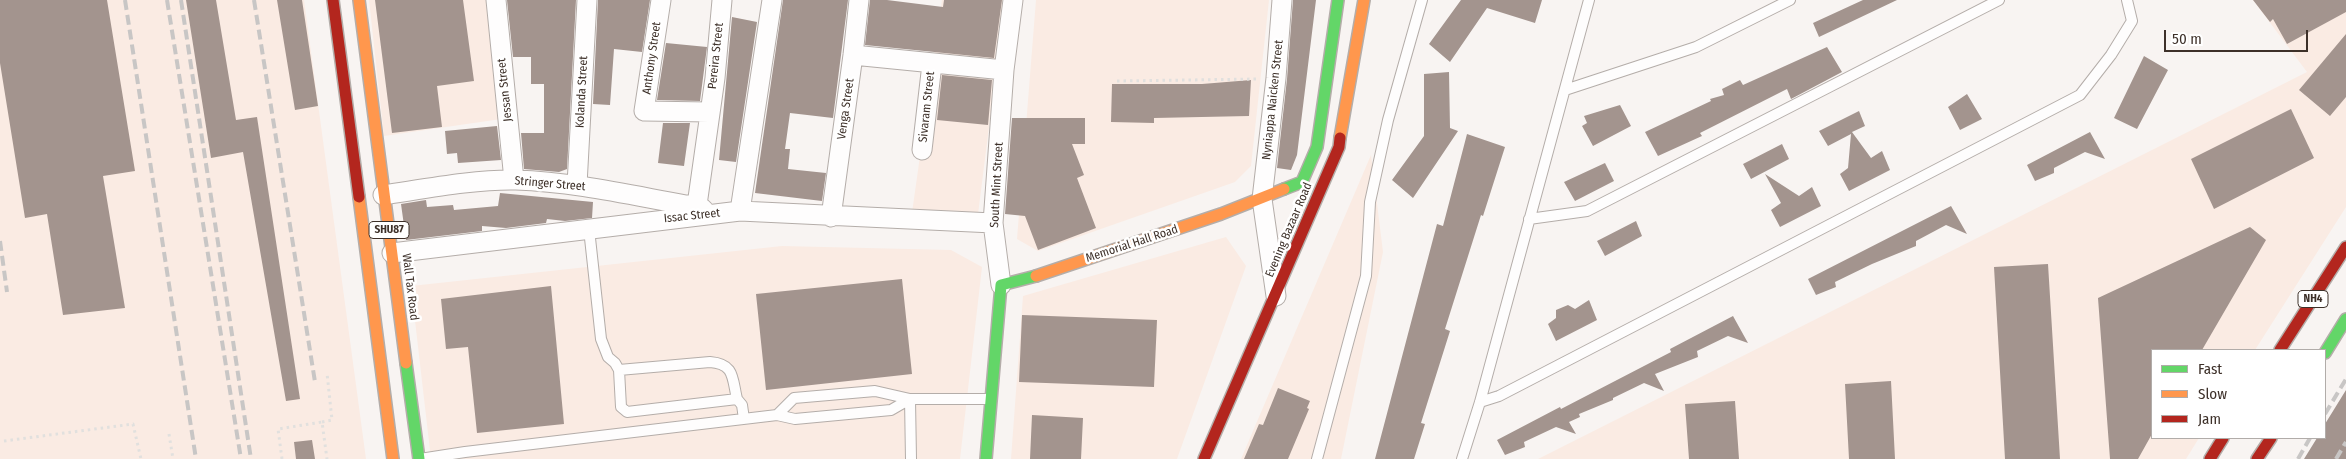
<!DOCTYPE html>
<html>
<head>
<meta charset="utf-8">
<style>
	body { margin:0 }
	#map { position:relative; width:2346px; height:459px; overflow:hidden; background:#f8f4f2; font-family:"Fira Sans Condensed",sans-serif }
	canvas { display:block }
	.legend { position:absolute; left:2151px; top:349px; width:175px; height:90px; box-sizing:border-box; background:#fff; border:1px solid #b1aca9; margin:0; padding:6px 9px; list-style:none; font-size:15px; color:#3d3029 }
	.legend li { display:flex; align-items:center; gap:10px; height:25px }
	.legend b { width:25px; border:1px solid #b1aca9 }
	.scale { position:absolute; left:2164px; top:30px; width:144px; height:22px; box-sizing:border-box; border:2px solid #3d3029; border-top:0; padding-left:6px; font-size:15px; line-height:18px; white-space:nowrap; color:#3d3029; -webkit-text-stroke:4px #fff; paint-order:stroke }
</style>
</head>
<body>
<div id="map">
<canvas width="2346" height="459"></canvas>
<ul class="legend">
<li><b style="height:6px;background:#63d668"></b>Fast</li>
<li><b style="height:6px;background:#ff974d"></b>Slow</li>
<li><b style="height:6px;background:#b3261e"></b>Jam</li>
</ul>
<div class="scale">50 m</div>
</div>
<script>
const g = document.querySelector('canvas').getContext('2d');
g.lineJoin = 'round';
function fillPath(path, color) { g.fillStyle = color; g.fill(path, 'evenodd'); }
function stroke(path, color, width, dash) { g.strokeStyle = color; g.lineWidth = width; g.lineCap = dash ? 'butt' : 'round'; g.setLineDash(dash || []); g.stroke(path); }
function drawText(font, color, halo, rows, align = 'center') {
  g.font = font + ' "Fira Sans Condensed",sans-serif'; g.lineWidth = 5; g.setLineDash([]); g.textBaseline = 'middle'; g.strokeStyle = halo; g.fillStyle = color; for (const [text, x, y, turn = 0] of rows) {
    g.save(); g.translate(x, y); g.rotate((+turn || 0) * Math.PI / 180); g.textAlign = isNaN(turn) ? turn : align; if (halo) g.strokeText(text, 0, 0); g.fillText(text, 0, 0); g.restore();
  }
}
fillPath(new Path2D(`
	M0,0H304L366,459H0Z
	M369,0H497L508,118L384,136Z
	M942,0H1005L976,230L910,227Z
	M1036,0H1269L1251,166L1235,182L1038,251L1017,239Z
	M2253,0H2346V207L2255,350H2152V438H2199L2186,459H1538L2307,72Z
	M1371,155L1383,252L1341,459H1241Z
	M1226,237L1246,266L1177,459H1011L1023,296Z
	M782,246L951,250L982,267L960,459H431L411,286Z`), '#faebe3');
fillPath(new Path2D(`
	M0,0H107L135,171L103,176L125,308L63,315L47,214L25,218L0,63Z
	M186,0H216L236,120L257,117L300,399L286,401L243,152L211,158Z
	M277,0H302L318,106L295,110Z
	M375,0H463L474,81L437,86L442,127L392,133Z
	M507,0H576L567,169L559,172L524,169L521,133H544V84H531V57H513Z
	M598,0H650L642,52L614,49L610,105L593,104Z
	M783,0H848L833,118L790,113L785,149H790L788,169L826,173L822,201L755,193Z
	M870,0H887L943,7L944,0H1002L994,58L865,45Z
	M1293,0H1316L1297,155L1291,170L1277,168L1287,79Z
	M1461,0H1542L1535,23L1487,8L1450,62L1429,44Z
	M1863,0H1897L1819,37L1813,23Z
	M2253,0H2346V12L2287,44L2273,19L2270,22Z
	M732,17L757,22L736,162L719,160Z
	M2346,34V97L2330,116L2299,90Z
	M666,43L707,47L700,101L657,100Z
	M1827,47L1842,72L1791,99L1787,89L1700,133L1702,136L1658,156L1645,132L1711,101L1710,99L1724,95L1722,89L1740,80L1743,85Z
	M2144,56L2168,70L2137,129L2114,118Z
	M1449,72L1450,128L1458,131L1413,198L1392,180L1424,136V74Z
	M942,75L992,80L988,125L937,120Z
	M1251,80L1249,116L1154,118V123L1111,122L1112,84H1202Z
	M1967,94L1982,119L1960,130L1948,107Z
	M1620,105L1631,126L1593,146L1582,126L1587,123L1584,116Z
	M2291,109L2314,158L2214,209L2191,159Z
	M1859,111L1865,126L1852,132L1871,158L1882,151L1890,170L1849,191L1840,174L1848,168L1851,134L1828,146L1819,131Z
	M1012,118H1085V144H1072L1084,175L1077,178L1096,228L1038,250L1025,216L1005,214Z
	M663,123H690L684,166L658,163Z
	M497,126L501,160L458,163L457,153L447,154L445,131Z
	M2090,132L2105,159L2085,152L2054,168V173L2035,181L2027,165Z
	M1467,134L1505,147L1483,216L1481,215L1445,329L1450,331L1421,423L1425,424L1414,459H1375L1437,224L1443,226Z
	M1782,144L1789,159L1751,179L1743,164Z
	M1605,163L1614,181L1575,201L1564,182Z
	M1765,174L1799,196L1812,187L1821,206L1780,227L1771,210L1781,203Z
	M500,193L593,202L592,218L565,221L547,219L546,223L506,228L482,226V231L406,240L401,204L426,200L427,207L453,205L454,210L498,206Z
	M1951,206L1967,234L1946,225L1916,241V246L1872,264L1835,282L1836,287L1816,295L1808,279Z
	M1636,221L1642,236L1605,256L1597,241Z
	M2250,227L2266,240L2202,350H2152V434L2138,459H2110L2098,298Z
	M2048,264L2060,459H2005L1994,267Z
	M902,279L912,374L766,390L756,294Z
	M551,286L564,424L477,433L468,347L446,349L441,299Z
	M1589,300L1597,320L1556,341L1548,324L1556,318V310L1568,305L1575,309Z
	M1022,315L1157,320L1154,387L1019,382Z
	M1733,316L1748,343L1728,336L1697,351L1698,357L1655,374L1664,391L1644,383L1613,398V400L1579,414L1580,417L1569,422L1576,434L1556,427L1524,442L1525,447L1505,455L1497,440L1560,407L1561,409L1671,352L1670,349Z
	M1891,381L1895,459H1849L1845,384Z
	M1278,388L1310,401L1307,408L1309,409L1288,459H1244L1259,424L1263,425Z
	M2346,390V459H2304L2317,438H2325V424Z
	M1735,401L1739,459H1689L1685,404Z
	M1032,415L1083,418L1081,459H1030Z
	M312,440L315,459H296L294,442Z`), '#a3948e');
const lane = new Path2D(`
	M1565,90L1696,47L1790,0
	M1529,219L1587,211L1999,0
	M589,229L601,339L608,357L615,363L619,370L621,407L627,412L737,399L742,405L744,419
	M619,370L710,362C735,364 732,378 737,399
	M875,391L910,399L891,410L795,419L777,415L794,398Z
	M1480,402L1499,396L2080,95L2111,55L2132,21L2127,0
	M420,459L465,452L777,415
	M911,459L910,399H990
	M1317,459L1366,276L1370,202L1388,120L1422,0
	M1462,459L1480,402L1589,0`);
const street = new Path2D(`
	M496,0L514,180
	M661,0L644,111L709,112
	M853,55L1004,70
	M922,150L932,64
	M577,185L587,0
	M383,195C424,189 476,179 516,180C574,182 630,195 686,205H697L703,209
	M697,205L715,78L722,0
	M740,211L772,0
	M831,217L853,55L859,0
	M392,253L740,211L993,223
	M1001,285L993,223L1004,70L1013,0
	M1276,296L1262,199L1276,78L1282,0`);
const fast = new Path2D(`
	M1284,189L1302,182L1317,147L1338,0
	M2325,353L2346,319
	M406,363L419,459
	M986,459L1001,285L1036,276`);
const slow = new Path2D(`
	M359,0L406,363
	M1340,138L1364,0
	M359,197L393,459
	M1036,276L1221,214L1284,189`);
const jam = new Path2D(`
	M333,0L359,197
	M2280,350L2346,247
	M1204,459L1339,147L1340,138
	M2210,459L2223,438
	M2257,459L2271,438`);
stroke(lane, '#b4ada9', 12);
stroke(street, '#b4ada9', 21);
stroke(fast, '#b4ada9', 14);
stroke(slow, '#b4ada9', 14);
stroke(jam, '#b4ada9', 14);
stroke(new Path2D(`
	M1117,81L1258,79
	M322,422L332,420L327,373
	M169,434L173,459
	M4,441L133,424L141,459
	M282,459L278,429L322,422L327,459`), '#e1e0de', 3, [2.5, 4]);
stroke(lane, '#fefdfd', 10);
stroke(street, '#fefdfd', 19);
stroke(fast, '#63d668', 11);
stroke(slow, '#ff974d', 11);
stroke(jam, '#b3261e', 11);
stroke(new Path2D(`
	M125,0L196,459
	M167,0L241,459
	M181,0L251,459
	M254,0L315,382
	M0,241L7,292
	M2325,414L2346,379
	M2298,459L2310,438
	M2336,459L2346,442`), '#c8c6c5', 4, [10, 5]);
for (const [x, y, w] of [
	[389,230,40],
	[2313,299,30]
]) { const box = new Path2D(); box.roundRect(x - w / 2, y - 8.5, w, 17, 4); g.fillStyle = '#fff'; g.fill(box); stroke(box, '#3d3029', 1); }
drawText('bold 11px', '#3d3029', null, [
	["SHU87",389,230],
	["NH4",2313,299]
]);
drawText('12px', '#3d3029', '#fff', [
	["Pereira Street",716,56,-84],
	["Anthony Street",652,58,-82],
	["Jessan Street",505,90,-96],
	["Kolanda Street",582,92,-87],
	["Nyniappa Naicken Street",1273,100,-84],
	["Sivaram Street",927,107,-84],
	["Venga Street",846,109,-82],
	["Stringer Street",550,184,5],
	["South Mint Street",997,185,-87],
	["Issac Street",692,216,-6],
	["Evening Bazaar Road",1289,230,-67],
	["Memorial Hall Road",1132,244,-18],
	["Wall Tax Road",410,287,83]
]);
</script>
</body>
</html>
